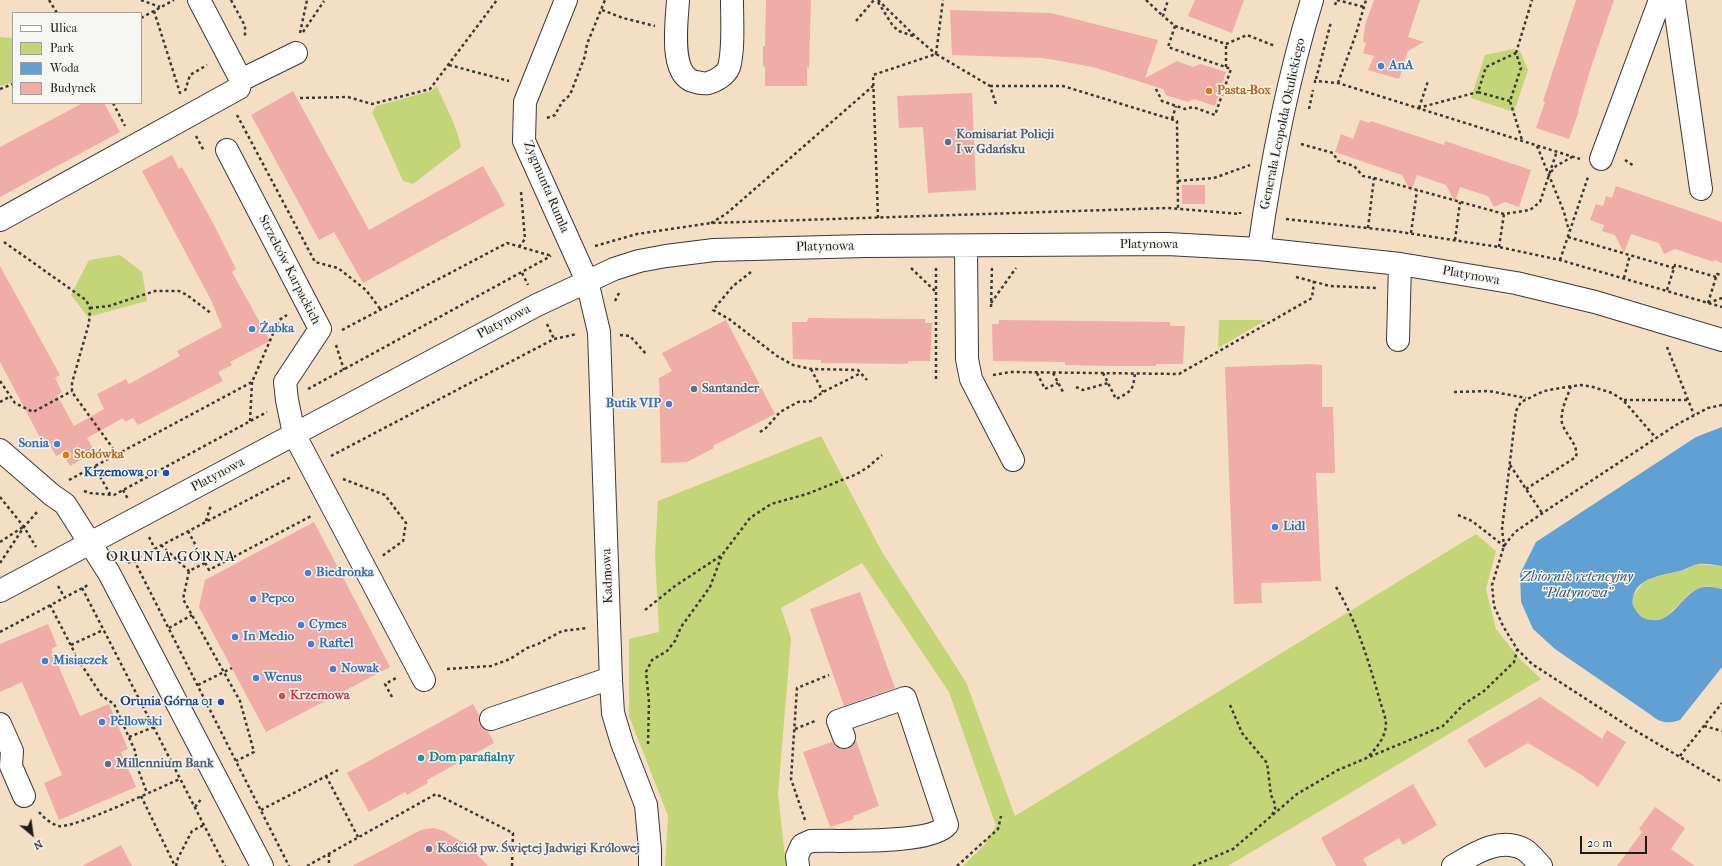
<!DOCTYPE html>
<html>
<head>
<meta charset="utf-8">
<style>
	body { margin:0 }
	#map { position:relative; width:1722px; height:866px; overflow:hidden; background:#f4dfc5; font-family:"IM FELL French Canon",serif }
	canvas { display:block }
	.legend { position:absolute; left:12px; top:12px; width:130px; height:92px; box-sizing:border-box; background:#f6f6f2; border:1px solid #9f9f9c; margin:0; padding:5px 7px; list-style:none; font-size:12px; color:#1c1c1c }
	.legend li { display:flex; align-items:center; gap:8px; height:20px }
	.legend b { width:20px; border:1px solid #9f9f9c }
	.north { position:absolute; left:12px; top:814px; width:40px; height:40px; -webkit-text-stroke:3px #f6f6f2; paint-order:stroke; rotate:151deg; font-size:11px; font-weight:700; line-height:16px; text-align:center; color:#1c1c1c }
	.north::after { content:''; display:block; margin:auto; width:14px; height:18px; background:#1c1c1c; clip-path:polygon(50% 0,100% 100%,50% 72%,0 100%) }
	.scale { position:absolute; left:1580px; top:836px; width:67px; height:18px; box-sizing:border-box; border:2px solid #1c1c1c; border-top:0; padding-left:5px; font-size:12px; line-height:14px; white-space:nowrap; color:#1c1c1c; -webkit-text-stroke:3px #f6f6f2; paint-order:stroke }
</style>
</head>
<body>
<div id="map">
<canvas width="1722" height="866"></canvas>
<ul class="legend">
<li><b style="height:5px;background:#fff"></b>Ulica</li>
<li><b style="height:11px;background:#c3d577"></b>Park</li>
<li><b style="height:11px;background:#61a0d3"></b>Woda</li>
<li><b style="height:11px;background:#f0aca6"></b>Budynek</li>
</ul>
<div class="north">N</div>
<div class="scale">20 m</div>
</div>
<script>
const g = document.querySelector('canvas').getContext('2d');
g.lineJoin = 'round';
function fillPath(path, color) { g.fillStyle = color; g.fill(path, 'evenodd'); }
function stroke(path, color, width, dash) { g.strokeStyle = color; g.lineWidth = width; g.lineCap = dash ? 'butt' : 'round'; g.setLineDash(dash || []); g.stroke(path); }
function drawText(font, color, halo, rows, align = 'center') {
  g.font = font + ' "IM FELL French Canon",serif'; g.lineWidth = 3; g.setLineDash([]); g.textBaseline = 'middle'; g.strokeStyle = halo; g.fillStyle = color; for (const [text, x, y, turn = 0] of rows) {
    g.save(); g.translate(x, y); g.rotate((+turn || 0) * Math.PI / 180); g.textAlign = isNaN(turn) ? turn : align; if (halo) g.strokeText(text, 0, 0); g.fillText(text, 0, 0); g.restore();
  }
}
fillPath(new Path2D(`
	M0,37L13,38V82L0,86Z
	M1513,49L1520,51L1528,70L1514,112L1471,98L1485,55Z
	M437,86C445,106 457,126 461,147L413,184L403,181L372,112L376,106L431,91Z
	M120,255L142,272L147,301L88,317L71,295L89,260Z
	M1219,320H1266L1218,348Z
	M821,436L882,552L966,682L1015,816L1476,534L1496,551L1486,589L1496,629L1520,659L1541,679L1228,866H963L986,843L987,839L996,826L949,692L862,563L781,608L791,638L778,794L786,866H665L668,816L629,716V639L659,632L655,555L658,501Z
	M1697,564L1722,566V589L1705,586L1690,593L1665,618L1653,621L1643,619L1638,614L1632,606L1633,596L1643,583L1652,578L1684,570Z`), '#c3d577');
fillPath(new Path2D(`
	M1722,427V566C1714,565 1705,563 1698,564C1693,565 1688,568 1683,570C1668,575 1636,576 1633,598C1632,602 1632,605 1635,609C1639,616 1644,620 1652,620C1674,623 1682,591 1704,587C1709,586 1716,588 1722,589V667L1680,720C1668,724 1660,723 1651,715L1555,649L1533,629L1521,602L1520,574L1536,542L1696,437Z`), '#61a0d3');
fillPath(new Path2D(`
	M766,0H811L809,68L807,67V86H765V67L763,66V46H765Z
	M1195,0H1244L1232,33L1188,16Z
	M1374,0H1420L1408,37L1424,42L1408,51L1399,79L1368,70L1374,56L1363,53L1366,43L1363,42L1365,25Z
	M1576,0H1614L1591,67L1578,111H1579L1569,139L1536,128L1545,102L1543,101Z
	M950,10L1051,13L1158,40L1145,78L1177,61L1193,67L1200,64L1226,72L1215,106L1194,99L1188,102L1166,95L1163,89L1093,67L1043,58L952,55Z
	M293,91L369,230L483,166L505,205L363,283L334,232L319,240L251,115Z
	M972,93L976,190L928,193L923,127L899,128L897,96Z
	M83,103H104L120,132L0,197V147Z
	M1360,120L1370,123L1371,121L1444,145L1445,141L1531,170L1519,207L1505,202L1494,207L1488,196L1460,187L1455,202L1446,185L1417,175L1411,192L1402,175L1335,152L1341,134L1353,139Z
	M172,155L179,169L182,167L213,223L236,269L232,272L270,341L230,362L232,365L218,372L223,381L138,425L133,418L125,422L123,418L87,438L95,452L70,466L62,453L56,456L48,442L44,445L0,362V266L60,375L55,378L62,392L57,395L74,426L104,409L97,394L126,379L129,384L180,356L177,351L222,327L211,300L142,171Z
	M1182,185H1205V204H1182Z
	M1616,186L1722,222V263L1714,260V262L1675,249L1664,254L1659,243L1631,234L1624,253L1615,235L1602,231L1604,225L1590,220L1596,204L1603,206L1606,196L1612,198Z
	M808,318L925,319V323H932L930,361H908V364L821,363V360L793,359L792,322H807Z
	M726,320L775,414L713,446L714,448L687,462L661,463L659,378L672,371L662,353Z
	M999,320L1170,322V326H1185L1183,364H1156V366H1114L1065,365V362L993,361L992,324H999Z
	M1312,364L1322,365V407H1333L1335,473H1316L1321,581L1261,583L1262,603L1234,604L1225,367Z
	M314,522L390,667L266,732L199,607L205,580Z
	M860,592L895,688L844,706L810,609Z
	M48,624L57,646L51,649L80,716L109,704L128,749L121,752L136,787L59,820L44,783L62,775L22,682L0,692V644Z
	M1540,697L1602,739L1607,730L1626,742L1598,787L1580,774L1528,743L1485,768L1467,740Z
	M473,704L479,715V723L483,728L488,731L494,743L427,780L428,783L407,795L405,792L369,812L347,773Z
	M856,740L879,806L853,816L854,819L830,827L803,752L832,742L836,747L842,749H848L853,745Z
	M1413,784L1437,825L1403,845L1399,838L1363,859L1367,866H1336L1321,838Z
	M1655,807L1685,828L1671,849L1695,866H1617L1642,832L1639,829Z
	M433,828L444,831L470,847L488,866H352L421,830Z
	M121,845L132,866H82Z`), '#f0aca6');
const minor = new Path2D(`
	M566,0L525,102L524,141L587,281L599,332L611,681L613,713L622,743L646,805L650,849V866
	M678,0C677,21 668,77 696,82C700,83 704,84 708,83C716,81 726,75 729,67C734,50 732,19 732,0
	M1674,0L1701,189
	M241,80L296,53
	M227,150L320,329L285,382L287,400L294,434L424,680
	M1601,159L1660,0
	M0,220L239,88L241,80L199,0
	M966,246L967,359L971,379L1013,460
	M1259,249C1271,165 1287,81 1312,0
	M1398,340L1400,264
	M0,450L52,495L65,504L109,573L262,866
	M0,591L537,305L614,269L639,261L666,256L714,250L865,246L1167,244L1259,249L1400,264L1516,283L1595,302L1722,340
	M491,719L611,678
	M0,724L12,751L11,766L24,796
	M798,866L797,856L802,845L811,841C838,840 931,845 947,825L905,698L838,721L844,737
	M1453,866C1475,853 1501,836 1525,850C1531,854 1536,861 1541,866`);
stroke(minor, '#3c3935', 24);
stroke(new Path2D(`
	M49,0L57,13
	M141,0L160,7
	M231,0L245,26V38
	M878,0L916,37L936,54
	M1146,0L1163,16
	M1337,0L1364,7
	M878,2L893,26L899,31L913,36
	M1335,5L1337,0
	M602,10L623,18L655,26
	M154,11L181,96
	M141,18L174,0
	M856,21L874,0
	M1175,26L1226,44L1247,35L1275,46
	M303,32L324,1
	M300,33L307,0
	M1516,53L1532,0
	M936,54L943,0
	M449,65L509,81
	M1226,67V44
	M1316,79L1331,22
	M1315,83V81L1338,83L1580,159
	M1338,83L1356,34L1366,0
	M990,86H1063L1177,121L1178,209
	M0,89L13,84
	M1156,89L1162,101L1185,109L1193,107L1215,115L1231,69L1168,47L1175,26L1163,16L1168,0
	M185,91L190,75L207,65
	M300,98L348,97L372,104L430,89L497,0
	M1510,101L1478,92L1486,67L1516,53L1521,68L1510,101L1522,140
	M113,103L125,126
	M1418,108L1478,92
	M1419,108L1428,81
	M1309,109L1313,90
	M237,115L315,262L338,268L366,290L381,310
	M547,118L555,115L562,102L570,95L585,56L587,44L605,0
	M1172,119L1176,106
	M196,136L204,151
	M1301,144L1333,153L1338,161L1354,166L1363,176L1374,178L1504,214L1530,210L1540,202L1557,151
	M1537,146L1564,212L1569,231
	M1625,160L1634,166
	M1551,172L1556,166L1572,157
	M1178,181L1214,178L1250,165
	M878,218L873,75L936,54L990,86L996,104
	M1286,219L1394,231L1499,247L1560,260L1722,307
	M711,223L726,214L873,86
	M1368,228L1374,178
	M1411,233L1417,190
	M1568,237L1674,268
	M1455,240L1460,202
	M4,242L86,300L90,308L89,323L72,383V392L117,454
	M595,246L637,234L711,223L1167,208L1240,214V212
	M519,247L525,239L521,192
	M1499,247L1504,214
	M1560,260L1588,177
	M911,268L935,291
	M751,272L733,286L713,310L729,319L777,356L793,365L811,369L858,370L867,380
	M522,273L528,285
	M1296,277L1330,286L1378,288
	M1624,278L1630,255
	M1667,290L1675,265L1716,277
	M615,301L620,291
	M991,303L1016,268
	M1708,303L1717,274L1722,275
	M1708,303L1722,298
	M991,307L992,266
	M90,308L109,306L155,291H179L187,295L212,314
	M547,324L554,339
	M342,330L507,243L552,256
	M620,335L630,336L646,354
	M336,345L344,370
	M1667,347L1694,415
	M811,369L823,392
	M1037,373L1045,389L1058,383
	M1053,373L1064,394
	M1103,373L1116,399C1132,391 1133,391 1135,373
	M993,375L1010,372L1179,374L1312,298L1314,281
	M936,379V268
	M0,381L15,403L33,412L72,391
	M1076,387L1083,390L1108,383
	M308,389L551,256
	M1454,392L1489,391L1526,398
	M1624,400H1689
	M0,402L9,397
	M1722,405L1708,408L1676,425L1553,506L1515,532L1504,546L1492,585L1494,606L1503,626L1517,649L1532,664L1631,728L1722,782
	M250,421L252,382
	M760,432L766,428L780,412L798,402L811,401L823,392L861,373
	M331,456L554,339L577,334
	M1510,465L1542,513
	M94,466L110,494
	M343,479L385,495L406,523L403,541L382,556
	M69,480L252,382L279,320L287,315
	M1526,489L1576,457C1579,445 1565,434 1562,423C1560,410 1567,398 1571,386
	M123,490L128,499
	M84,491L90,493L114,495L267,412
	M0,497L24,527L36,547
	M1458,515L1472,521L1504,546L1502,529L1516,411L1521,402L1544,391L1566,387L1581,385L1593,387L1612,393L1623,400L1656,438
	M206,521L211,505
	M188,531L209,570L313,515
	M149,537L155,549
	M0,542L23,527
	M161,545L189,571
	M134,560L289,866
	M0,563L24,527L37,512
	M128,563L291,477
	M205,563L189,571L183,599L240,701L254,752L236,761
	M58,586L65,598
	M1336,587C1357,622 1369,662 1380,701C1382,708 1386,717 1386,725C1385,738 1377,747 1369,756
	M82,588L225,866
	M50,605L79,661L102,696L114,704L136,753L135,761L147,793
	M645,610L675,586L722,555L750,518L771,504L807,494L857,474L868,467L882,455
	M169,628L192,615
	M0,632L90,584
	M71,645L103,630
	M447,669L491,666L510,659L527,648L538,644L562,631L587,628
	M198,685L232,668
	M392,697L385,684L398,677
	M1230,705L1242,733L1267,763L1271,795L1275,804V809L1272,815
	M1704,726L1722,731
	M795,729L815,721
	M129,737L154,727
	M648,744L649,702L646,672L652,660L667,651L675,641L681,627L710,587L722,555
	M1680,756L1722,703
	M326,776L358,837
	M141,796L175,866
	M195,807L202,798
	M261,810L338,770
	M39,812C44,818 51,824 59,826C73,829 161,787 180,779
	M805,820L791,779L797,688L829,675
	M329,854V866
	M176,866L178,858L192,831L204,825
	M307,866L436,794L513,833L512,866
	M957,866L998,829L1001,816
	M1193,866L1233,849L1297,794L1338,770L1443,726L1464,704L1484,691L1514,662L1517,650`), '#3c3935', 2.5, [3, 3]);
stroke(minor, '#fff', 22);
for (const [x, y, r, color] of [
	[1381,66,4,"#3f7fe0"],
	[1209,91,4,"#e8710a"],
	[948,142,4,"#5c6f8a"],
	[252,329,4,"#3f7fe0"],
	[694,389,4,"#5c6f8a"],
	[669,404,4,"#3f7fe0"],
	[57,444,4,"#3f7fe0"],
	[66,455,4,"#e8710a"],
	[166,473,4,"#1a4fb4"],
	[1275,527,4,"#3f7fe0"],
	[308,573,4,"#3f7fe0"],
	[253,599,4,"#3f7fe0"],
	[301,625,4,"#3f7fe0"],
	[235,637,4,"#3f7fe0"],
	[311,644,4,"#3f7fe0"],
	[45,661,4,"#3f7fe0"],
	[333,669,4,"#3f7fe0"],
	[256,678,4,"#3f7fe0"],
	[282,696,4,"#e0444e"],
	[221,702,4,"#1a4fb4"],
	[102,722,4,"#3f7fe0"],
	[421,758,4,"#0f9aa8"],
	[108,764,4,"#5c6f8a"],
	[429,849,4,"#6b7280"]
]) { const dot = new Path2D(); dot.arc(x, y, r, 0, 2 * Math.PI); g.fillStyle = color; g.fill(dot); stroke(dot, '#f6f6f2', 1.5); }
drawText('bold 13px', '#366cbe', '#f6f6f2', [
	["AnA",1389,66],
	["Żabka",260,329],
	["Butik VIP",661,404,"right"],
	["Sonia",49,444,"right"],
	["Lidl",1283,527],
	["Biedronka",316,573],
	["Pepco",261,599],
	["Cymes",309,625],
	["In Medio",243,637],
	["Raftel",319,644],
	["Misiaczek",53,661],
	["Nowak",341,669],
	["Wenus",264,678],
	["Pellowski",110,722]
], 'left');
drawText('bold 13px', '#c56008', '#f6f6f2', [
	["Pasta-Box",1217,91],
	["Stołówka",74,455]
], 'left');
drawText('13px', '#1c1c1c', '#f6f6f2', [
	["Generała Leopolda Okulickiego",1283,124,-78],
	["Zygmunta Rumla",546,187,67],
	["Platynowa",1149,245],
	["Platynowa",825,247,-1],
	["Strzelców Karpackich",289,270,63],
	["Platynowa",1471,276,10],
	["Platynowa",504,322,-28],
	["Platynowa",218,475,-28],
	["Kadmowa",608,576,-92]
]);
drawText('bold 13px', '#4e5e75', '#f6f6f2', [
	["Komisariat Policji",956,135],
	["I w Gdańsku",956,150],
	["Santander",702,389],
	["Millennium Bank",116,764]
], 'left');
drawText('bold 13px', '#164399', '#f6f6f2', [
	["Krzemowa 01",158,473],
	["Orunia Górna 01",213,702]
], 'right');
drawText('bold 13px', '#be3a42', '#f6f6f2', [
	["Krzemowa",290,696]
], 'left');
drawText('bold 13px', '#0d838f', '#f6f6f2', [
	["Dom parafialny",429,758]
], 'left');
drawText('bold 13px', '#5b616d', '#f6f6f2', [
	["Kościół pw. Świętej Jadwigi Królowej",437,849]
], 'left');
drawText('italic 14px', '#3b576e', '#f6f6f2', [
	["Zbiornik retencyjny",1577,578],
	["\"Platynowa\"",1577,594]
]);
g.letterSpacing = '1px';
drawText('15px', '#1c1c1c', '#f6f6f2', [
	["ORUNIA GÓRNA",171,557]
]);
g.letterSpacing = '0px';
</script>
</body>
</html>
